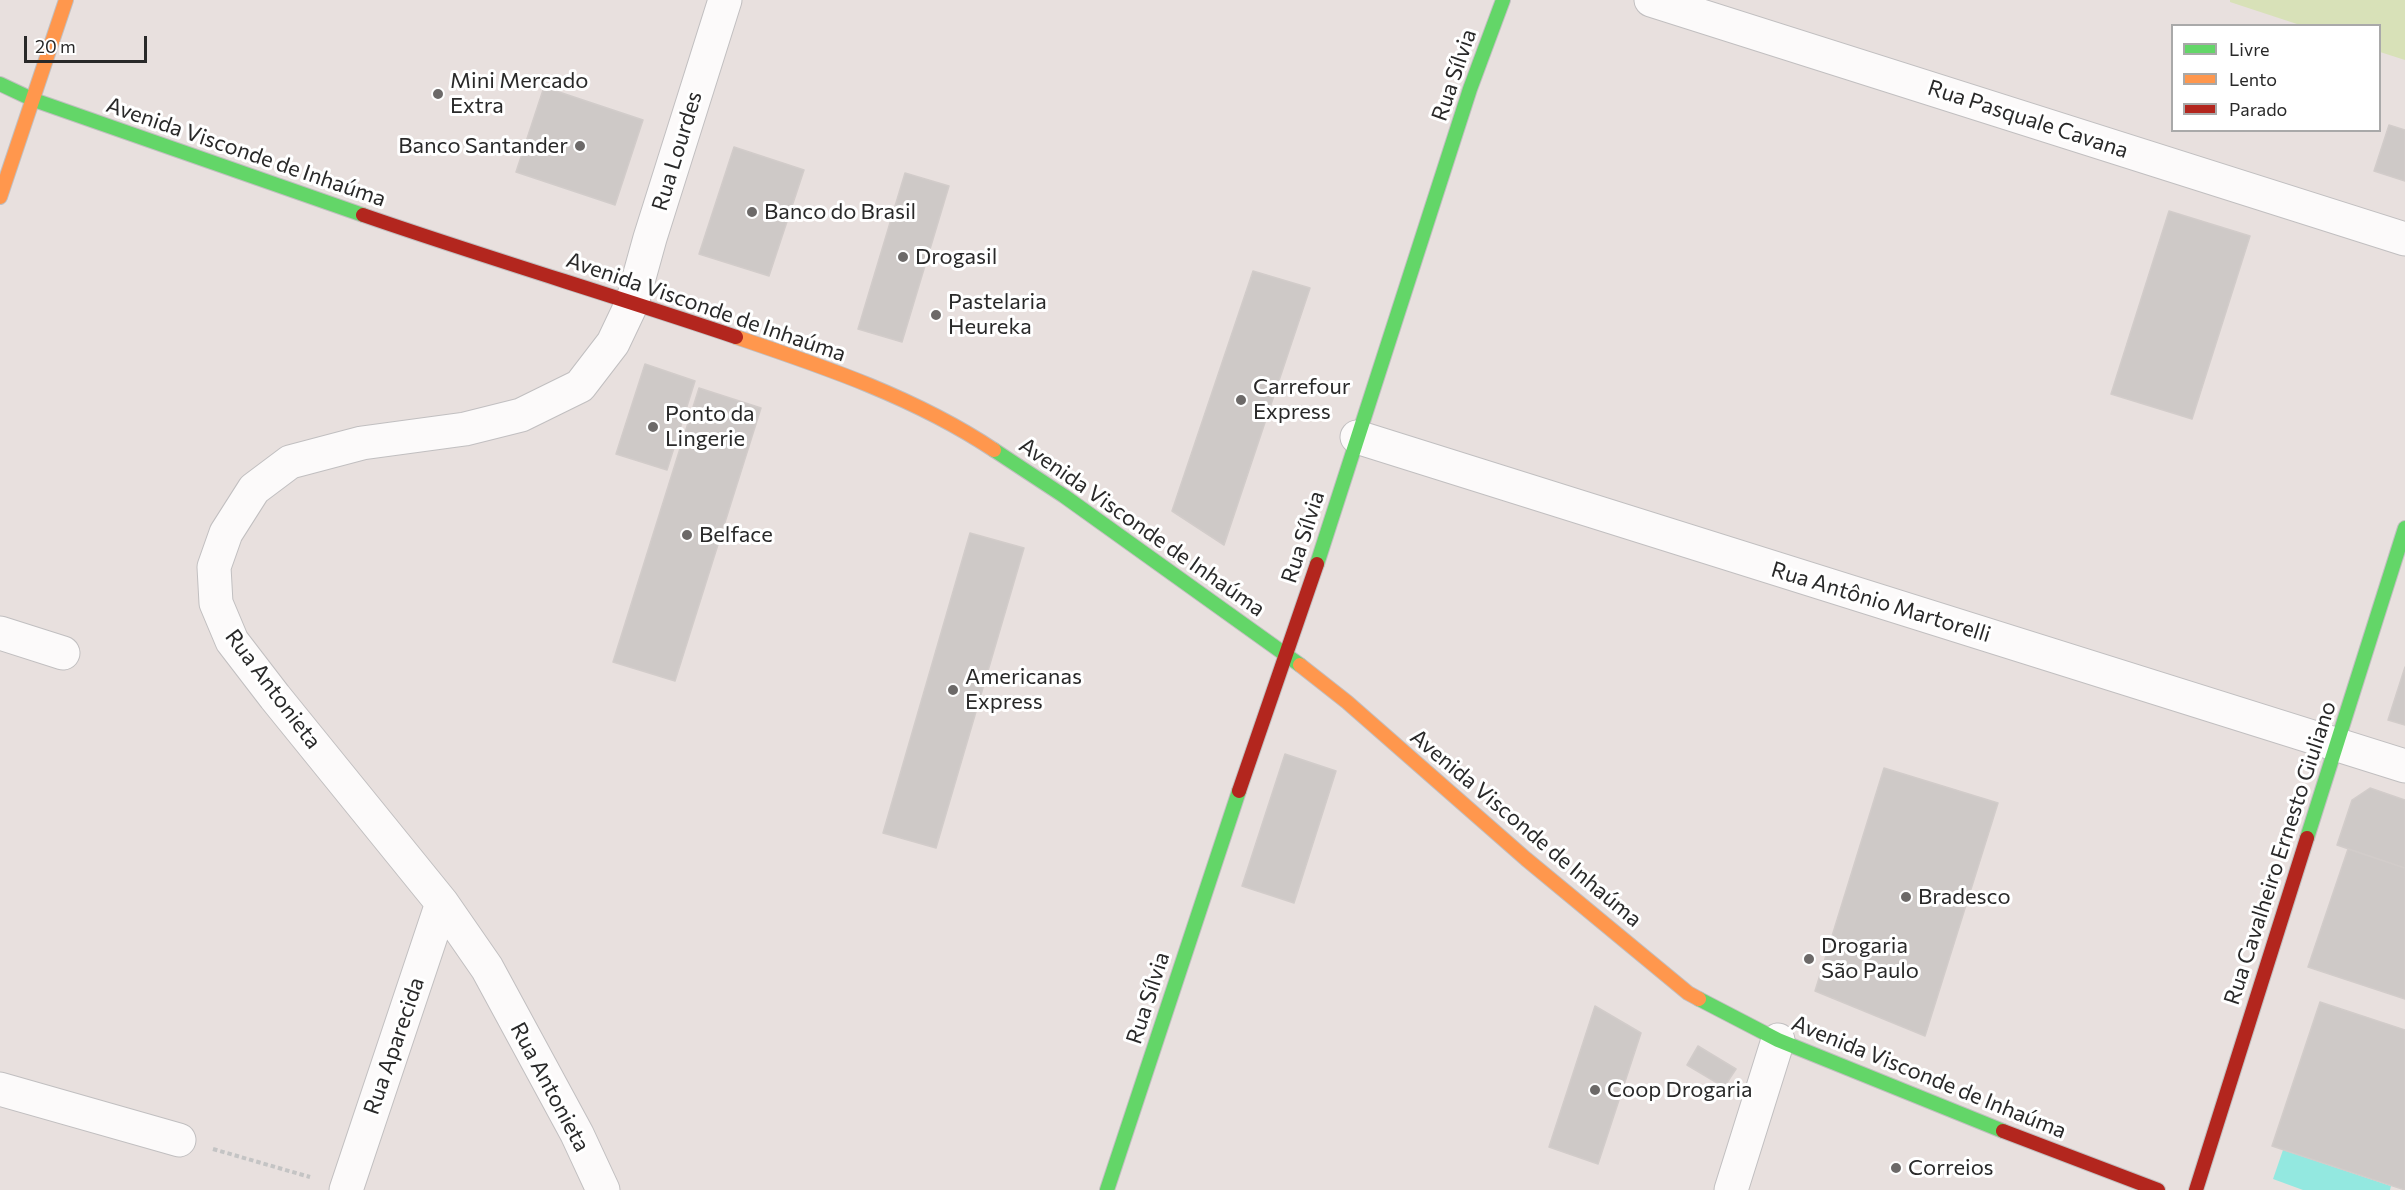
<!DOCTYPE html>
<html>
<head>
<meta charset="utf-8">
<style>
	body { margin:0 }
	#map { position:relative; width:2405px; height:1190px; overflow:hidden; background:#e8e0de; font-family:Commissioner,sans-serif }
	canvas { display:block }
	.legend { position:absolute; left:2171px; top:24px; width:210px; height:108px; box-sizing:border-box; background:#fff; border:2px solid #a9a9a9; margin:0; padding:8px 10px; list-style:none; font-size:18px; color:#292929 }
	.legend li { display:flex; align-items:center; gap:12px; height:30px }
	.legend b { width:30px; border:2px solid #a9a9a9 }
	.scale { position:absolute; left:24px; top:36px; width:123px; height:27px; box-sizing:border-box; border:3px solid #292929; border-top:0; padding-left:8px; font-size:18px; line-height:21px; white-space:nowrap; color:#292929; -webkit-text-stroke:4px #fff; paint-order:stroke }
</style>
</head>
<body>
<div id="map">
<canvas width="2405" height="1190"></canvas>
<ul class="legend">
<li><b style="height:8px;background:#63d668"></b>Livre</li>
<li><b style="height:8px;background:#ff974d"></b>Lento</li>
<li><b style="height:8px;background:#b3261e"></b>Parado</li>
</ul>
<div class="scale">20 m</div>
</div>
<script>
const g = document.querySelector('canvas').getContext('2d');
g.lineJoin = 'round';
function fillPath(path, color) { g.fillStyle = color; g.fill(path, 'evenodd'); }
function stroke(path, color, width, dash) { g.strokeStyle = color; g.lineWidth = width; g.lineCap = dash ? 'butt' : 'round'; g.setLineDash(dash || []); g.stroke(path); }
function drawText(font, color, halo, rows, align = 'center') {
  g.font = font + ' Commissioner,sans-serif'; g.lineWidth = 6; g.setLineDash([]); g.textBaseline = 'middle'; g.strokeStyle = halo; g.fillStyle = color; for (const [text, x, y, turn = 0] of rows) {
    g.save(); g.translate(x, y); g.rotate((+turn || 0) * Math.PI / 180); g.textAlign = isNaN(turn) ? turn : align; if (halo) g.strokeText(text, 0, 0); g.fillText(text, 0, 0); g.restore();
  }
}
fillPath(new Path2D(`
	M2230,0H2405V60L2380,52V26L2300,25L2230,2Z`), '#d8e1b8');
fillPath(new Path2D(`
	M2283,1150L2391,1186L2390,1190H2303L2273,1179Z`), '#93e8e0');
const building = new Path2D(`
	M544,87L643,120L615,205L516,172Z
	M2389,125L2405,130V181L2374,171Z
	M734,147L804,170L769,276L699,254Z
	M905,173L949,186L902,342L858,329Z
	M2169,211L2250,236L2192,419L2111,394Z
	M1253,271L1310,288L1224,545L1172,511Z
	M645,364L695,381L667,470L616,454Z
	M699,388L761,408L675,681L613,662Z
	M970,533L1024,548L936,848L883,833Z
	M2405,667V725L2388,720Z
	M1285,754L1336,771L1294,903L1242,886Z
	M1884,768L1998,803L1925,1036L1815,991Z
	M2370,788L2405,800V868L2337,845L2352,800Z
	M2348,849L2405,868V999L2308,967Z
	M2320,1002L2405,1030V1190L2272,1146Z
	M1595,1006L1641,1033L1598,1164L1549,1147Z
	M1698,1046L1736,1069L1724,1087L1687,1065Z`);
fillPath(building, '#cec9c7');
stroke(building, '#d2ccca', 1.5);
const street = new Path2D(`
	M1651,0L2405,239
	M1357,437L2405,766
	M0,633L63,653
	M0,1089L179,1140
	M346,1190L442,903
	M603,1190L577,1134L487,968L442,903L275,697L232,641L216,603L214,567L226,533L254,489L290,462L362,443L465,429L521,415L580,386L613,343L632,303L650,238L725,0
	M1731,1190L1778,1040`);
const fast = new Path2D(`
	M0,84L34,100L363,215
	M994,450L1064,496L1300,665
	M1317,564L1470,89L1503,0
	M2307,838L2405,528
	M1699,999L1778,1040L2003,1131
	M1107,1190L1239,791`);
const slow = new Path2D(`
	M0,197L66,0
	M736,337C825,367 916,398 994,450
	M1300,665L1347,702L1526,859L1688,993L1699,999`);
const jam = new Path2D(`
	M363,215C487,258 612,295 736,337
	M1239,791L1317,564
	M2003,1131L2158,1190
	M2196,1190L2307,838`);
stroke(street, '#c1bfc0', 35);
stroke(fast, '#c1bfc0', 16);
stroke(slow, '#c1bfc0', 16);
stroke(jam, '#c1bfc0', 16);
stroke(new Path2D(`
	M213,1149L310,1177`), '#c4c4c4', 4, [4.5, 3]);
stroke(street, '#fcfafa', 33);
stroke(fast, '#63d668', 14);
stroke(slow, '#ff974d', 14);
stroke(jam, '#b3261e', 14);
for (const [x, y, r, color] of [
	[438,94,6,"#6c6968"],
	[580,146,6,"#6c6968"],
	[752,212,6,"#6c6968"],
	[903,257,6,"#6c6968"],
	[936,315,6,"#6c6968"],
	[1241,400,6,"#6c6968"],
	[653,427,6,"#6c6968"],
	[687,535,6,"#6c6968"],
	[953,690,6,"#6c6968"],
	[1906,897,6,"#6c6968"],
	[1809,959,6,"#6c6968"],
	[1595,1090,6,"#6c6968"],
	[1896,1168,6,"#6c6968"]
]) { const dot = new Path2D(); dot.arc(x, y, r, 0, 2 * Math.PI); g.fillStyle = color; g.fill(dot); stroke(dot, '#fff', 2); }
drawText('22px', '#292929', '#fff', [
	["Rua Sílvia",1454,75,-71],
	["Rua Pasquale Cavana",2028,119,18],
	["Rua Lourdes",677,151,-73],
	["Avenida Visconde de Inhaúma",246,152,19],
	["Avenida Visconde de Inhaúma",706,307,19],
	["Avenida Visconde de Inhaúma",1142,527,35],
	["Rua Sílvia",1303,537,-72],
	["Rua Antônio Martorelli",1881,602,17],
	["Rua Antonieta",273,689,53],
	["Avenida Visconde de Inhaúma",1526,828,40],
	["Rua Cavalheiro Ernesto Giuliano",2280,853,-72],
	["Rua Sílvia",1148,998,-72],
	["Rua Aparecida",394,1046,-71],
	["Avenida Visconde de Inhaúma",1929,1077,22],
	["Rua Antonieta",550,1087,62]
]);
drawText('22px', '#292929', '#fff', [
	["Mini Mercado",450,81],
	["Extra",450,106],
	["Banco Santander",568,146,"right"],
	["Banco do Brasil",764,212],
	["Drogasil",915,257],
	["Pastelaria",948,302],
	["Heureka",948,327],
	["Carrefour",1253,387],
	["Express",1253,412],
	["Ponto da",665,414],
	["Lingerie",665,439],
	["Belface",699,535],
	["Americanas",965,677],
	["Express",965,702],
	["Bradesco",1918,897],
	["Drogaria",1821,946],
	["São Paulo",1821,971],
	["Coop Drogaria",1607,1090],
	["Correios",1908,1168]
], 'left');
</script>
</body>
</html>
